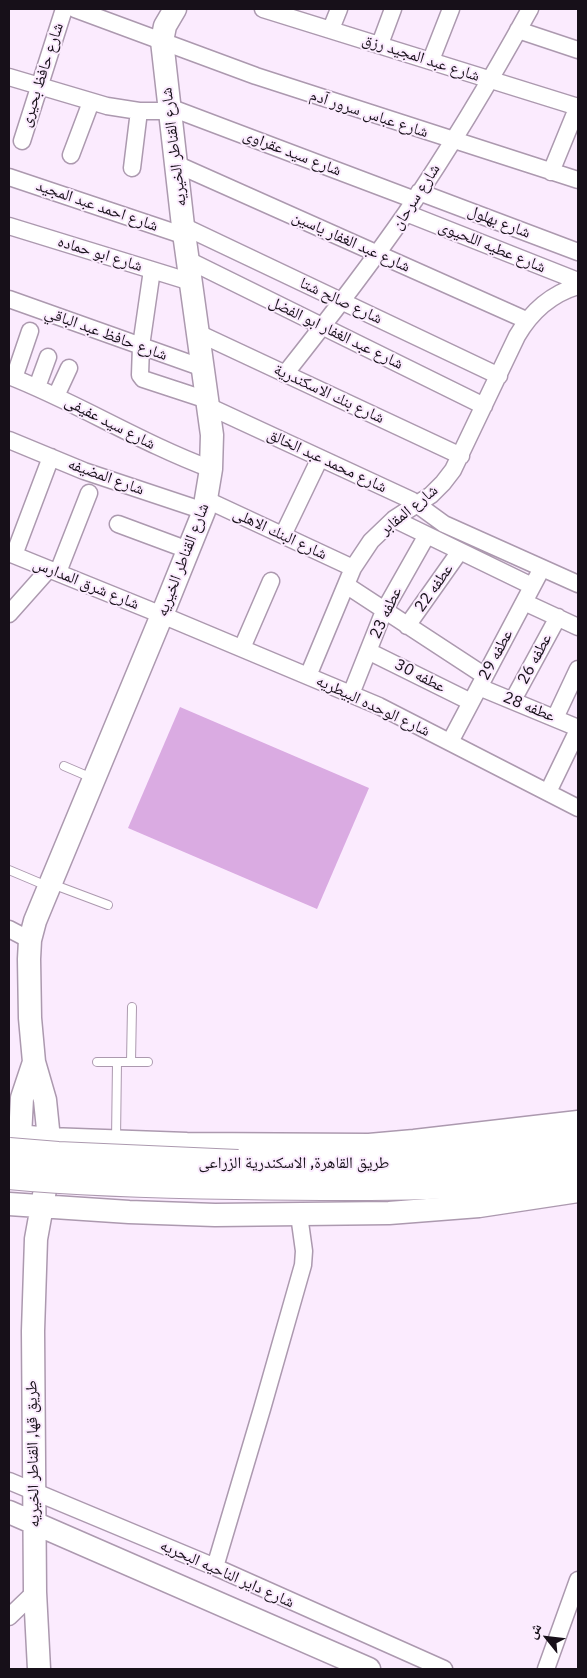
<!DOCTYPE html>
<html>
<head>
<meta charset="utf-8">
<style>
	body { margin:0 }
	#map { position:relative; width:587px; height:1678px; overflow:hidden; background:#fbebfe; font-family:"IBM Plex Sans","Noto Naskh Arabic",sans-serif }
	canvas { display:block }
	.frame { position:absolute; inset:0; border:10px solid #171019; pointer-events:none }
	.north { position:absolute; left:522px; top:1613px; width:50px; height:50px; -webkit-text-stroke:4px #fbebfe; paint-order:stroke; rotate:299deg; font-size:14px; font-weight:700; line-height:20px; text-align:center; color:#171019 }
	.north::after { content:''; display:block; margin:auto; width:18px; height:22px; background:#171019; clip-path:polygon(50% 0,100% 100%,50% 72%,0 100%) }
</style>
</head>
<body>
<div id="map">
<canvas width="587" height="1678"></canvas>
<div class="frame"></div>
<div class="north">ش</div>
</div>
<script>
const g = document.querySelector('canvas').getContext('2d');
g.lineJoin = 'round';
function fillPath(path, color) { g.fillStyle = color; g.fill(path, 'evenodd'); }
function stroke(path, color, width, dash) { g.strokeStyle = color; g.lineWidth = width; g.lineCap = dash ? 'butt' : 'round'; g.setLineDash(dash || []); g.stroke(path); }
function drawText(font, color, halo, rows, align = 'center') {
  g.font = font + ' "IBM Plex Sans","Noto Naskh Arabic",sans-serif'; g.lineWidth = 4; g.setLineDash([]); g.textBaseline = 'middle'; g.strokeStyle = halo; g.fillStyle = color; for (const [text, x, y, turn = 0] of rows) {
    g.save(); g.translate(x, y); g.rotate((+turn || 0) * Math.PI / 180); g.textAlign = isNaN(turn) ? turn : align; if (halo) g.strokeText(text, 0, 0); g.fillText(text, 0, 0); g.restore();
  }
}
fillPath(new Path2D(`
	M180,707L369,788L317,909L128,828Z`), '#daabe2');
const lane = new Path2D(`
	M64,766L92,778
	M9,870L47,886
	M52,884L108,905
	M97,1062H148
	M131,1062L132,1007
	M116,1140L117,1062`);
const street = new Path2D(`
	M75,9L256,76L578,180
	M263,9L578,107
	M331,29L339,9
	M518,30L578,50
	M380,44L393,9
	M431,60L451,9
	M9,77L107,106L139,111H170
	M169,107L415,200
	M22,141L64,9
	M71,155L91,102
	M176,164L526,320
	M132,168L139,111
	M551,172L578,106
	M9,177L185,236
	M419,192L578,252
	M406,213L578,281
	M9,226L191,282
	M183,226L499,376
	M188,260L484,406
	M152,270L141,346L140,375L143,379L207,400
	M9,299L203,368
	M198,333L461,456
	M285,374C327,321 368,268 406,213C451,147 492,78 530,9
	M9,376C78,403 141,443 211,469
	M14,378L30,331
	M37,387L48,357
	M56,396L69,368
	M208,406L411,500L444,524L578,584
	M9,440L84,471L204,511
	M207,500L353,568
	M394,519L532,586
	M118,524L188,550
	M283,535L320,458
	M9,553L162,615L379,706L578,808
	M14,555L51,457
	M58,572L89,493
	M346,585L485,676
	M524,602L578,627
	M9,614L49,569
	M407,626L460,551
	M242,648L271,581
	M368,651L471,702
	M308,676L353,568L371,541L394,519L431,495L443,483L453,470L517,336C531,312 551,294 578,286
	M479,687L578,728
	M351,694L384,611L427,535
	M513,700L558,617
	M555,718L578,669
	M450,742L542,568
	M548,792L578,730
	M9,929L30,940
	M9,1481L215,1567L444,1669
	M215,1567L262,1409L303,1265L304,1251L299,1215
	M9,1617L35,1592
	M546,1669L578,1580`);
const secondary = new Path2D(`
	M9,1135L49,1139L187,1144L369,1145L414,1141L578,1122
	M21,1151L20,1137L22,1098L34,1062
	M9,1204L129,1212L215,1215L389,1213L479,1206L578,1191
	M9,1512L369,1669
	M39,1669L35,1592L33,1331L36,1239L48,1173L49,1139L45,1100L34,1062L30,1018L29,959L30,940L35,921L42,904L162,615L204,511L211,469L212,435L183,226L162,41L165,26L175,9`);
const highway = new Path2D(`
	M238,1164L429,1162L578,1145
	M236,1185C299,1186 363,1187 426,1185C477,1184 528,1177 578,1170`);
stroke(lane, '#ac99af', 10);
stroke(street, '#ac99af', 19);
stroke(secondary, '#ac99af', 25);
stroke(highway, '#ac99af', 30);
stroke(lane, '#fff', 8);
stroke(street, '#fff', 16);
stroke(secondary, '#fff', 22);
stroke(highway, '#fff', 28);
const highwayBridge = new Path2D(`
	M9,1152L58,1156L238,1164
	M9,1175C84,1182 160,1184 236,1185`);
stroke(highwayBridge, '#ac99af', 30, []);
stroke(highwayBridge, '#fff', 28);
drawText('16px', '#171019', '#fbebfe', [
	["شارع عبد المجيد رزق",421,58,18],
	["شارع حافظ بحيرى",42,75,-72],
	["شارع عباس سرور آدم",369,114,18],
	["شارع القناطر الخيريه",174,147,-97],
	["شارع سيد عقراوى",292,153,21],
	["شارع سرحان",416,197,-57],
	["شارع احمد عبد المجيد",97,206,19],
	["شارع بهلول",499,222,21],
	["شارع عبد الغفار ياسين",351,242,24],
	["شارع عطيه اللحيوى",492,247,22],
	["شارع ابو حماده",100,254,17],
	["شارع صالح شتا",341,301,25],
	["شارع عبد الغفار ابو الفضل",336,333,26],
	["شارع حافظ عبد الباقي",106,334,20],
	["شارع بنك الاسكندرية",329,394,25],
	["شارع سيد عفيفى",110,423,27],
	["شارع محمد عبد الخالق",327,461,25],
	["شارع المضيفه",106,477,20],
	["شارع المقابر",409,510,-39],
	["شارع البنك الاهلى",280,534,25],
	["شارع القناطر الخيريه",183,560,-69],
	["شارع شرق المدارس",86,584,22],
	["عطفه 22",434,588,-55],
	["عطفه 23",386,613,-65],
	["عطفه 29",496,655,-62],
	["عطفه 26",535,659,-62],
	["عطفه 30",420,676,27],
	["شارع الوحده البيطريه",373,706,25],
	["عطفه 28",529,707,22],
	["طريق القاهرة, الاسكندرية الزراعى",294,1163],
	["طريق قها, القناطر الخيريه",33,1454,-91],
	["شارع داير الناحيه البحريه",227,1574,24]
]);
</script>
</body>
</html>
